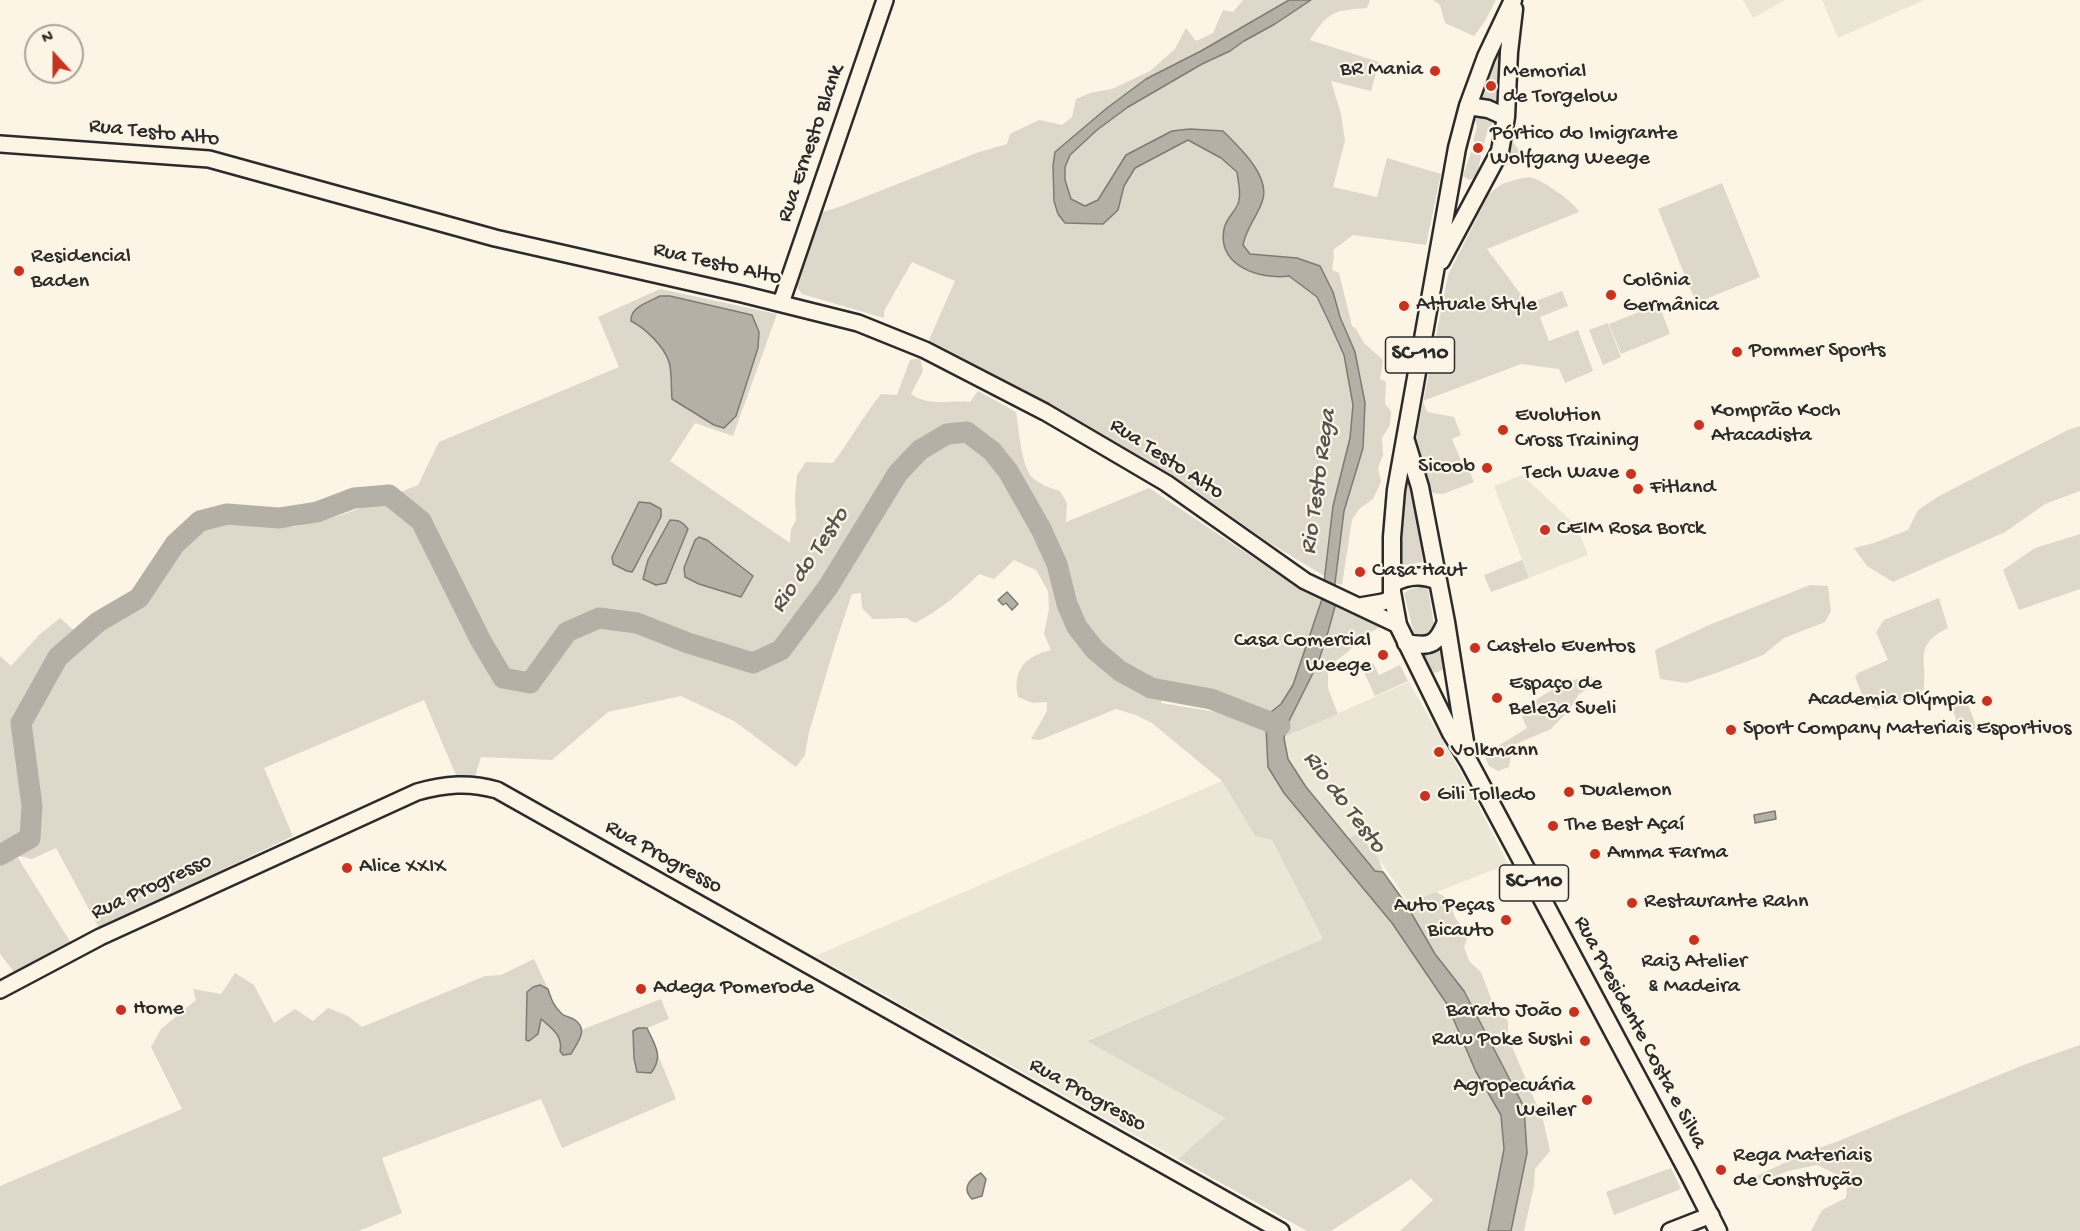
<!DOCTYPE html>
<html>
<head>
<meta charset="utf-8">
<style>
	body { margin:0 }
	#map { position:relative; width:2080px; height:1231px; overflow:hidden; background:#fcf5e5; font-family:"Gochi Hand",sans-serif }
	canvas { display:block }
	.north { position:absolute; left:24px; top:24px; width:60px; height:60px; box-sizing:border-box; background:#fcf5e5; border:2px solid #a8a49b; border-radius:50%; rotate:339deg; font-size:16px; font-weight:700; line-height:24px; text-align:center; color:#2b2b2b }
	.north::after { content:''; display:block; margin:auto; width:21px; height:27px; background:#c8321e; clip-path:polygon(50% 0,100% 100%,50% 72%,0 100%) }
</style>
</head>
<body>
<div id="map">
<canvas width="2080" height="1231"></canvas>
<div class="north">N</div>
</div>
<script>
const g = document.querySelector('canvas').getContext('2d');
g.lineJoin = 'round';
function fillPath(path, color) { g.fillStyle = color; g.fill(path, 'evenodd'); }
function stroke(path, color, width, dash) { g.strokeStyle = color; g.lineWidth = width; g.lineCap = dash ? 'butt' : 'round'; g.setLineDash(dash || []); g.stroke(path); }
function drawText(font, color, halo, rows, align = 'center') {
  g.font = font + ' "Gochi Hand",sans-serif'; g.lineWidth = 4.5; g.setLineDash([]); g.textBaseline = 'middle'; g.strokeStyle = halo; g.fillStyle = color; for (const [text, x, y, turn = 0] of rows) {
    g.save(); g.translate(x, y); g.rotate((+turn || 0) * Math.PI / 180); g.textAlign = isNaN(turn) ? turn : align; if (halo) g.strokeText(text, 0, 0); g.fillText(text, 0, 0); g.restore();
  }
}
fillPath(new Path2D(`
	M1743,0H1785L1753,18Z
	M1822,0H1924L1838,38Z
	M1522,475L1576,525L1588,555L1529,578L1494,486Z
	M1409,682L1463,776L1508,864L1409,903L1379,859L1357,833L1347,839L1306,787L1288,759L1284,737Z
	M1222,781L1255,836L1272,840L1323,939L1088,1040L1226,1119L1178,1159L815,956Z`), '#ece6d7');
fillPath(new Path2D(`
	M1243,0H1289L1201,51L1146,79L1107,108L1055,152L1058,214L1118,210L1124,186L1135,168L1188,140L1221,158L1237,172L1240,192L1239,204L1228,218L1224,231L1226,250C1248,266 1260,280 1289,276L1316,297L1330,324L1344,355L1353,405L1350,438L1333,506L1326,577L1268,542L1174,476L1062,411L929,340L955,281L912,262L884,311V318L802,294L793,283L817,214L839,207L979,152L1007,144L1010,134L1039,120L1062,125L1072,117L1076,99L1090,93L1112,89L1150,71L1175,49L1186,28L1196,41L1213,33L1223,10L1233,12Z
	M1311,0H1370L1367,8C1335,10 1327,12 1310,40L1379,62L1371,91L1331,81L1341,114L1345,141L1333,187L1377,197L1387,158L1441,174L1426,245L1353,235L1333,250L1334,256L1332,270L1339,273L1352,326L1356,329L1364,343L1383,360L1380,379L1386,382L1385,404L1391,411L1390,425L1382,438L1383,455L1378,468L1381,482L1373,499L1359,509L1352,520L1342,585L1335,583L1344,511L1363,448L1362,383L1355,352L1340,317L1297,258L1250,254L1243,245C1247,226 1256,219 1262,202C1272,177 1239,147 1223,131L1126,155L1098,200L1085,206L1071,200L1065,180V167L1070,155L1097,130L1128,107L1202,64L1230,51L1244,41L1275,24Z
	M1433,0H1496L1485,21L1474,36L1445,23L1440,5Z
	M1505,38L1499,104L1491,101L1476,100L1492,54Z
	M1481,118L1493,123L1488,129L1484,144L1473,141L1477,127L1475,119Z
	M1512,141L1526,159L1525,162L1509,164L1502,167Z
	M1471,152L1481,155L1477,177L1469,180L1463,176Z
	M1522,178C1526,178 1529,177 1532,178C1543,180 1575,203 1579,212L1487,249L1528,304L1562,291L1568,306L1540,317L1549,341L1578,330L1593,371L1565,383L1559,369L1521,364L1423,401L1427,412L1454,417L1461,435L1452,439L1464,468L1468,467L1474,482L1443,494L1433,493L1427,488L1415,444L1448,275L1489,194L1502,184Z
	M1722,183L1760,277L1696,303L1658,209Z
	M660,289L777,314L733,436L695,423L670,461L790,543L791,529L796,520L795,498L797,475L806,462L833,463C850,441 863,416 881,394L897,395L910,360L920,358L923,371L911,394C929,407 949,400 970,402L978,391L1016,412C1019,429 1021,467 1033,478C1041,485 1050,488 1060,491L1067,503L1066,522L1149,488L1290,582L1322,599L1293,685L1281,704L1271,712L1262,710L1213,690L1168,683L1161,703L1216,712L1266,727L1268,767L1284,793L1392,923L1447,1004L1476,1072L1501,1115L1504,1149L1488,1231H1400L1433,1200L1411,1179L1331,1231H1307L1178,1159L1225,1118L1087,1041L1323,939L1272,840L1255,836L1222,781L1152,723L1136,715L1116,709L1040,740L1031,739L1047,711V702L1033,703L1018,697C1012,669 1026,656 1051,650L1044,634L1049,609L1048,591L1036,570L1014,560L994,579L979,574C959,594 940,610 915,623L906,618L873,619L862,608L861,593L852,594L835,645L809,732L805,755L796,767L734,721L681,696L608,712L552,760L481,757L475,777L456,775L424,700L264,768L293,836L99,928L56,848L32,859L0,852V656L11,666L39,635L60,618L87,642L145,601L180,550L206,527L240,521L294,527L342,515L418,485L439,442L619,367L598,317Z
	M1659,304L1670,334L1621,354L1609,324Z
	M1608,323L1621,357L1603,365L1589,330Z
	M2080,426V491L2045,504L2005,532L1893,582L1867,566L1854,548L1874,543L1908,530L1918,510L1939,496L2068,430Z
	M1401,483H1413L1423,562L1399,566Z
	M2080,534V589L2019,610L2003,570L2035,548Z
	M1522,560L1529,578L1491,592L1484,575Z
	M1810,585L1828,586L1831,611L1825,622L1784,638L1763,655L1722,671L1686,683L1660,679L1655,650L1709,625Z
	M1420,587L1428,589L1435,631L1426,638L1414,634L1404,593L1411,589Z
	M1939,598L1948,628C1913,645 1927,660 1924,689L1915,697L1876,709L1865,702L1855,677L1858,673L1888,660L1876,632L1884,620Z
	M1336,603L1374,619L1381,627L1359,638L1349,651L1328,667V688L1338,714L1284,737L1286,727L1318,663Z
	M1441,647L1444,664L1443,670L1435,673L1430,669L1423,654Z
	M1373,663L1379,675L1400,665L1408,681L1375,696L1362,668Z
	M1591,676L1595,685L1579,694L1570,709L1551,729L1516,744L1511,756L1509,767L1498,771L1489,766L1485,757L1488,750L1495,748L1527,728L1522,717L1523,710C1538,697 1571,677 1591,676Z
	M1967,702L1977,728L1961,734L1952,708Z
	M1358,833L1379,859L1383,872L1375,871L1347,839Z
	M18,858L71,943L14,972L0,954V862Z
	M1436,892L1447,898L1456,919L1469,934L1464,947L1469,961L1481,972L1492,1001L1508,1021V1037L1543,1120L1550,1151L1535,1169L1534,1186L1524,1231H1511L1527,1153L1524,1107L1464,991L1435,954L1406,904Z
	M534,959L548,989L540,985L527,992L526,1039L538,1027L540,1019C551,1027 563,1036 560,1051L582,1035L581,1030L661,999L669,1019L647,1028L676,1099L562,1148L541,1099L382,1158L402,1213L359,1231H0V1186L182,1109L151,1047L161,1029L196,1000L193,989L221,994L235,973L254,985L274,1023L295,1009L313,1021L328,1008L348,1016L362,1027L485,976L501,975Z
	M2080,1045V1231H1811L1822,1210L1846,1198L1848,1180L1817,1165L1788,1171L1763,1181L1754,1177L1810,1151L1836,1142L2026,1064Z
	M1671,1168L1681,1189L1614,1215L1606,1192Z`), '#ded8ca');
const water = new Path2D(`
	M1289,0H1311L1275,24L1244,41L1230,51L1202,64L1128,107L1097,130L1070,155L1065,167V180L1071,199L1085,206L1098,200L1126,155L1172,131L1190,129L1223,131C1239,147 1272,177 1262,202C1256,219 1247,226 1243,245L1250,254L1297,258L1320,266L1333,292L1340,317L1355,352L1365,403L1363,448L1344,511L1335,583L1336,603L1328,632L1318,663L1286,727L1284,738L1288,759L1306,787L1375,871L1383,872L1406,904L1435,954L1464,991L1524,1107L1527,1153L1511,1231H1488L1504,1149L1501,1115L1476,1072L1447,1004L1392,923L1284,793L1268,767L1266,727L1271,712L1281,704L1293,685L1322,599L1333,506L1350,438L1353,405L1344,355L1330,324L1317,297L1289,276C1260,280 1217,266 1224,229C1226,217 1238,210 1239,200C1241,191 1238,181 1237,172L1221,158L1188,140L1135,168L1124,186L1118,210L1103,224L1065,223L1058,214L1054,201L1053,166L1055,152L1107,108L1146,79L1201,51Z
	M660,296H670L752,315L759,332L758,348L736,416L724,428L714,425L672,399C671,389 672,371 669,362C664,346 645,328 631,321C630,307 649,302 660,296Z
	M639,502L650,503L661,509V517L635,567L632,572L627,571L613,564L612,557Z
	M670,520C679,520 683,522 688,529L666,583L656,585L643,579L648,560Z
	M699,537L707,540L753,576L741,597L699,584L685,577L684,568L695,540Z
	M1007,592L1018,604L1012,610L1006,603L1003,605L998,600Z
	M1775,811L1776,819L1755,823L1754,815Z
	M540,985L548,989C551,999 554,1007 562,1014C566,1017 571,1017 575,1020C589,1030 577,1043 571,1054L563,1055L560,1051C563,1036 552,1028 541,1019L538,1034L529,1041L526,1040L527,992L533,987Z
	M638,1028H647C655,1046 664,1056 651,1073L637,1072L634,1058L633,1031Z
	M981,1173L986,1179L982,1196L972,1199C961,1188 970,1179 981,1173Z`);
fillPath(water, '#b4b0a5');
stroke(water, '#7d7b74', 1.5);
stroke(new Path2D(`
	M0,855L30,838L32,806L21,723L58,657L98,622L139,598L175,544L200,521L227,514L279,518L317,512L354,498L389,495L421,521L481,641L503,678L530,683L567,632L599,618L637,623L688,643L753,663L781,650L828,587L898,473L920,450L947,434L967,432L992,451L1008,471L1041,529L1057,564L1067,604L1077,627L1095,650L1120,671L1151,688L1211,699L1280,726`), '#b4b0a5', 21);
const secondary = new Path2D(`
	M0,144L209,159L495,238L742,294L858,323L925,350L1045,412L1166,483L1305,581L1398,625
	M781,303L885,0
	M1360,606L1383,602L1393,598
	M0,990L100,937L417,792C445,784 469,782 497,790L1281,1231
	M1670,1231L1711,1215`);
const primary = new Path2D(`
	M1513,0L1486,57L1468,106L1457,148L1396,490L1392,537V592L1398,625L1451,733L1469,762L1688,1172L1718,1231
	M1468,106L1488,109L1506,117
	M1441,261L1500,151L1506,117L1509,52L1514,9
	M1406,441L1420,487L1446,622L1466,748
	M1392,584C1407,575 1422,574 1438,581
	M1406,643C1430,647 1436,646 1446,622`);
stroke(secondary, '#2b2b2b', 20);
stroke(primary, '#2b2b2b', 21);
stroke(secondary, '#fcf5e5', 15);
stroke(primary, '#fcf5e5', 16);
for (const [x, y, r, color] of [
	[1435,71,6,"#c8321e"],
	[1491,86,6,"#c8321e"],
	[1478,148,6,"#c8321e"],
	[19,271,6,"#c8321e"],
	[1611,295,6,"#c8321e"],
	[1404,306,6,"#c8321e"],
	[1737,352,6,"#c8321e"],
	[1699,425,6,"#c8321e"],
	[1503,430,6,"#c8321e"],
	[1487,468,6,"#c8321e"],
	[1631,474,6,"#c8321e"],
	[1638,489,6,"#c8321e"],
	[1545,530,6,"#c8321e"],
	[1360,572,6,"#c8321e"],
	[1475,648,6,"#c8321e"],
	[1383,655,6,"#c8321e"],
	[1497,698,6,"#c8321e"],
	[1987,701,6,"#c8321e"],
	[1731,730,6,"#c8321e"],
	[1439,752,6,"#c8321e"],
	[1569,792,6,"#c8321e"],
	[1425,796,6,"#c8321e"],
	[1553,826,6,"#c8321e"],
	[1595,854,6,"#c8321e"],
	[347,868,6,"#c8321e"],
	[1632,903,6,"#c8321e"],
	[1506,920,6,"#c8321e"],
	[1694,940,6,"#c8321e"],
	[641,989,6,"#c8321e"],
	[121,1010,6,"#c8321e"],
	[1574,1012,6,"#c8321e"],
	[1585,1041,6,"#c8321e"],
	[1587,1100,6,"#c8321e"],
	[1721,1170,6,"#c8321e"]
]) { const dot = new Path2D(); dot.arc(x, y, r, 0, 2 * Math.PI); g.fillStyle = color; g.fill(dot); stroke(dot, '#fcf5e5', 2); }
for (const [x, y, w] of [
	[1420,355,69],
	[1534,883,69]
]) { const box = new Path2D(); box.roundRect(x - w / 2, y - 18, w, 36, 4.5); g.fillStyle = '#fcf5e5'; g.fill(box); stroke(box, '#2b2b2b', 1.5); }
drawText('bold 21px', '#2b2b2b', null, [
	["SC-110",1420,355],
	["SC-110",1534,883]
]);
drawText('22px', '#2b2b2b', '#fcf5e5', [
	["BR Mania",1423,71,"right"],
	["Memorial",1503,73],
	["de Torgelow",1503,98],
	["Pórtico do Imigrante",1490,135],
	["Wolfgang Weege",1490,160],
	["Residencial",31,258],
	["Baden",31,283],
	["Colônia",1623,282],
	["Germânica",1623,307],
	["Attuale Style",1416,306],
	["Pommer Sports",1749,352],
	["Komprão Koch",1711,412],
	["Atacadista",1711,437],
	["Evolution",1515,417],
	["Cross Training",1515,442],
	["Sicoob",1475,468,"right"],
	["Tech Wave",1619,474,"right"],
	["Fitland",1650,489],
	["CEIM Rosa Borck",1557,530],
	["Casa Haut",1372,572],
	["Casa Comercial",1371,642,"right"],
	["Weege",1371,667,"right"],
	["Castelo Eventos",1487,648],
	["Espaço de",1509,685],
	["Beleza Sueli",1509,710],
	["Academia Olýmpia",1975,701,"right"],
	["Sport Company Materiais Esportivos",1743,730],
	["Volkmann",1451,752],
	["Dualemon",1581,792],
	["Gili Tolledo",1437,796],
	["The Best Açaí",1565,826],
	["Amma Farma",1607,854],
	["Alice XXIX",359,868],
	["Restaurante Rahn",1644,903],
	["Auto Peças",1494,907,"right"],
	["Bicauto",1494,932,"right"],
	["Raiz Atelier",1694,963,"center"],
	["& Madeira",1694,988,"center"],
	["Adega Pomerode",653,989],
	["Home",133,1010],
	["Barato João",1562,1012,"right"],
	["Raw Poke Sushi",1573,1041,"right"],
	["Agropecuária",1575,1087,"right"],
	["Weiler",1575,1112,"right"],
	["Rega Materiais",1733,1157],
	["de Construção",1733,1182]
], 'left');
drawText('22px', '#2b2b2b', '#fcf5e5', [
	["Rua Testo Alto",154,134,6],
	["Rua Ernesto Blank",812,144,-71],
	["Rua Testo Alto",717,265,13],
	["Rua Testo Alto",1166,460,33],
	["Rua Progresso",663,858,29],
	["Rua Progresso",152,888,-25],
	["Rua Presidente Costa e Silva",1639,1033,62],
	["Rua Progresso",1087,1096,29]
]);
drawText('italic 24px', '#545350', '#fcf5e5', [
	["Rio Testo Rega",1320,482,-82],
	["Rio do Testo",811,561,-56],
	["Rio do Testo",1343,803,53]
]);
</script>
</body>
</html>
